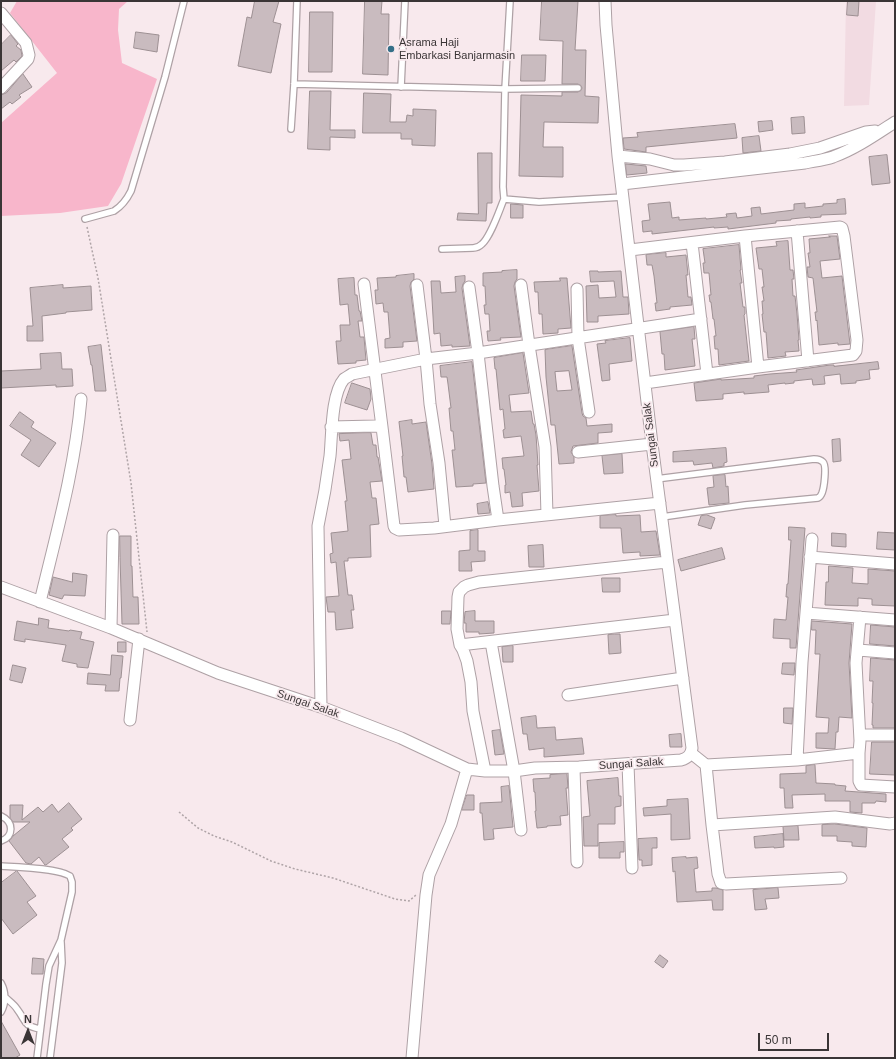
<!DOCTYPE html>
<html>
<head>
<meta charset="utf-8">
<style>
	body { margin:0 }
	#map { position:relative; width:896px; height:1059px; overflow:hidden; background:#f8e9ed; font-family:Helvetica,sans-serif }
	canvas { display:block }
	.frame { position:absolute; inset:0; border:2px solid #3a3536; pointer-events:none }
	.north { position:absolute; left:8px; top:1011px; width:40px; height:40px; -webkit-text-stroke:3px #f8e9ed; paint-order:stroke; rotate:0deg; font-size:11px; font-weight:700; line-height:16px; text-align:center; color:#3a3536 }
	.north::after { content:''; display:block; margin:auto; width:14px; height:18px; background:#3a3536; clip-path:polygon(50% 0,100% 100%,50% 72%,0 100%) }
	.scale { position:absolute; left:758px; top:1033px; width:71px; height:18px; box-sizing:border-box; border:2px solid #3a3536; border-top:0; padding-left:5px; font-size:12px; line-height:14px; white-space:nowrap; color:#3a3536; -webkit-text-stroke:3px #f8e9ed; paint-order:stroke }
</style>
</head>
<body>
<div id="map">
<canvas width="896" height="1059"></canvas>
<div class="frame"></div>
<div class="north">N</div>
<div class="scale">50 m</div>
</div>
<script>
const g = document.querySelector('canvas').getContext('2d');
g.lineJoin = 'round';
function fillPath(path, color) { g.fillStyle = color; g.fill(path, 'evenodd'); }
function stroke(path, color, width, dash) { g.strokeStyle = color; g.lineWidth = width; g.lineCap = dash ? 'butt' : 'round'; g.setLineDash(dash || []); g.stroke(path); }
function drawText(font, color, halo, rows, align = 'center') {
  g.font = font + ' Helvetica,sans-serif'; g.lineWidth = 3.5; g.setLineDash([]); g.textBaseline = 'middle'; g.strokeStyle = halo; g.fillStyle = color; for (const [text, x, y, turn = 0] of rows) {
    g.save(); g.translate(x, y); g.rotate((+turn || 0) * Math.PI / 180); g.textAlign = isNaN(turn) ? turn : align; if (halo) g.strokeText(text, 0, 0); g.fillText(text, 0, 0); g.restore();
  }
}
fillPath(new Path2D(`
	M846,1H876L869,105L844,106Z`), '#f2dbe2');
fillPath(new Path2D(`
	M17,1H128L119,9L118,30L122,63L157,79L121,184L108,206L60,213L1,216V123L57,73L10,13Z`), '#f8b6cb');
const building = new Path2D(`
	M255,1H279L273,22L281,24L271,73L238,66L247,17L251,18Z
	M365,1H382L381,14H389L388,75L363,74Z
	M542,1H578L575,50H586L585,96L599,97L598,123L544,122L543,147H563V177L519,176L521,95L562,96V92H578L581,90L582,88L581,86L578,84H562L563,41L540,40Z
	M848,1H859L858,16L847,15Z
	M310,12H333L332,72H309Z
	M136,32L159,35L157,52L134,48Z
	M11,35L18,44L16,46L21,50L22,56L16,62L14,60L1,71V45Z
	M522,55H546L545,81H521Z
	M23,74L32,87L19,95L21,97L12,104L10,102L1,109V95L6,93Z
	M310,91H331L330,130H355V138L330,137V150L308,149Z
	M364,93L391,94L390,122H406L407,115L413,116V109L436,110L435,146L412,145V139H401V133H363Z
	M804,117L805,133L792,134L791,118Z
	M772,121L773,130L759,132L758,122Z
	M735,124L737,138L646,147V152L624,149L623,138L638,137L637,133Z
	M759,136L761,151L743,153L742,138Z
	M478,153H492V203H487L486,221L457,220L458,213L478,214Z
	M887,155L890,183L872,185L869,157Z
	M626,164L646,166L647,173L627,175Z
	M845,199L846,214L821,215V217L810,218V217L791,219V220L776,221V223L728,229V227L714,228V227L652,234V231L643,232L642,221L650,220L648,204L670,202L672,218L679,217V220L706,218V219L727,217L726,214L736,213L737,218L752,216L751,208L760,207L761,214L794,210V204L805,203V208L823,206V204L837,203V200Z
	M511,204L523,205V218H511Z
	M829,236H837L840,259L820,261L822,278L842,276L850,344L838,345V343L819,345L817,320L816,321L815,312H817L813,278L808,277L807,267H810L808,253H810L809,239L830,237Z
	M788,241L790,270H793L794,279H792L793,296H795L797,314L799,340H798L799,351L785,352L786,356L768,358L766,332H764L762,314H763L762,301H764L762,287H764L762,269H759L756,248L777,246L776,242Z
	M739,245L741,270H740L742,283H740L743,307H745V314L744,315L749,361L719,365L718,349H715L714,336H716L714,319H713L711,302H710L709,295H711L709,273H704L703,263H705L703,249Z
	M666,253V257L686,255L688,275H686L688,297H691L692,305L670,307V309L656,311L655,303H657L654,276L652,265H647L646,255Z
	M517,270V279L515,282L514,286L521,337L500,338L501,340L488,341L487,331H490L489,314H485L484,305H486L485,286H483V273L502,272V271Z
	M590,271H598V272L621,271L623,297H628L629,314L598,316V322H587L586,286L598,285L599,298L616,297L614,281L591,282Z
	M414,274V279L411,282L410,286L417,341L403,342V347L385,348V339L390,338L388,312H384L383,303L376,304L375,290H378L377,278L396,277V276Z
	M465,276V281L463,284L462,288L470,346L452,347V345L441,346L440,333L434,334L431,281H440L441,293L456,292L455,277Z
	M354,278L355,295H357L359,311H360L362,321H358L360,337H364L366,360L356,361V363L338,364L336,341H341L340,325H350L348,304L340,305L338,279Z
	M560,278H567L571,328L558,329V333L543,334L542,314H539L538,292H535L534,282L560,281Z
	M63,285V288L91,286L92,310L66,312V313L42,316L43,341H27V326H33L30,288Z
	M694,327L695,339H692L695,366L665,370L664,354H662L660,332Z
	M630,338L632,361L609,364L610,380L602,381L597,344L606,343L605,341Z
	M101,345L106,391H95L92,365H91L88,347Z
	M572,346L582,413L583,416L586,418L587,426L612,424V432L598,433V443L573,446L571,452L574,457V463L559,464L555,425H551L546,377L545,350ZM569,371L572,390L557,391L555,372Z
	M61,353L62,369H72L73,386L56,387V385L1,388V371L41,369L40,354Z
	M523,353L529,393L509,395L511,412L531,411L533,424H534L536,435L538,465H537L539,491L522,493L523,506L512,507L510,492L505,493V485H506L504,469H503L502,458L524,456L521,436L504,438L503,430L505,429L503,409L500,410L496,369H495L494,358Z
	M472,362L486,483L473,484V486L456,487L452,450H455L453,431H451L449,408H451L448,384L447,377H441L440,366Z
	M878,362L879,369L869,370L870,379L856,381V383L841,384L840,374L824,376L825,384L813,385L812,379L794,381V383L785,384V383L768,385L769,392L744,394V392L723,394V399L696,401L694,383L721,379V380L754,378V376L770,374L797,372L796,370L830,365H834V366Z
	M352,383L370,389L371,399L367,410L345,403Z
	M20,412L34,422L31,427L56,443L39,467L21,455L31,440L10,426Z
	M412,420V424L426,422L432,464L434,489L408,492L406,477H404L402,456H403L399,422Z
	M371,433L373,445H376L377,457H378L382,481L370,482L372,498H376L379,524L370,525L371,557L348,558V561H344L348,595H352L354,610H351L353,628L336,630L335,612H328L326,597L339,596L336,562L331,563L330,554L333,553L331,533L348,531L345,501H347L342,460L351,459L349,440L340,441L339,434Z
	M840,439L841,461L833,462L832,440Z
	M726,448L727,462L724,463V466L713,468L712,463L694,465L693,461L673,462V452Z
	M622,454L623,473L604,474L602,456Z
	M725,475L726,487L728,486L729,503L709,505L707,488L714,487L713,476Z
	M488,502L490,513L478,514L477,504Z
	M616,515V516L640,515L641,532L656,531L660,555L640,556V552L623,553L621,528H600V516Z
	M707,515L715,518L711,529L698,525L701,516Z
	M789,527L805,528L796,648H790V639L773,638L774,619L786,620L788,597H786L787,584H788L791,540H789Z
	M478,530V551H485V561L471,562L472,571H459V551L470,550V531Z
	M878,532L895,533V550L877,549Z
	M832,533L846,534V547L832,546Z
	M120,536H131V566H132L133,597H138L139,624H122L120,558Z
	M543,545L544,567H529L528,546Z
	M722,548L725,559L681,571L678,560Z
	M829,566L853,568L852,583H853L868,584V569L895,571V606L872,605V599L858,598V606L825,605L826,582H828Z
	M73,573L87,575L85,596L64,595L62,599L49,595L53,577L72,582Z
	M602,578H620V592H603Z
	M442,611H451L450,624H442Z
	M475,611V621H494V633L479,634V632H466V623H464L465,612Z
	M39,618L49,620L48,628L69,631L70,630L82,632L80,639L94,642L88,668L77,667V664L62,661L66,645L25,639V642L14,640L17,621L38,625Z
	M812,621L852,624L849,663L852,718L839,717L838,732H836L835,749L816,748V733H828L829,718L816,717L820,654H815L816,630H812Z
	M871,625L895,627V646L870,644Z
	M615,634H620L621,653L609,654L608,635Z
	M118,642H126V652H118Z
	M513,646V662H503L502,647Z
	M112,655L123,656L121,678H120L119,691H105L106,685L87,684L88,673L110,675Z
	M871,658L895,660V728H873V725H872L873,703H872L873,681H870Z
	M783,663H795L794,675L782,674Z
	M13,665L26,668L22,683L10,680Z
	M784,708H793L792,724L784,723Z
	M536,716L537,728L555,727L556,740L582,738L584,754L544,757V748L529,750L527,734H523L521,718Z
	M500,730L504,754L495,755L492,731Z
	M681,734L682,747H670L669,735Z
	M872,742H895V775L870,774Z
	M815,765L816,783L835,784V785L846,786L845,791L886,794V802L876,801L875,803H862V813L850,812V801H825V794L792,795L793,808H785L784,788H780V774L806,773V766Z
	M567,774L568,788H566L568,815L560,816L561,825L547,826V827L537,828L535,811H536L535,792H534L533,779L550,778V775Z
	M618,778L619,796H621V806L615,807V824H598V846H584L583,817L590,816L587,781Z
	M509,786L513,827L493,829L494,839L484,840L482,813H480V803L502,802L501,787Z
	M467,795H474V810H462Z
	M688,799L690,839L671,840V814L644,816L643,808L667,806V800Z
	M69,803L82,819L71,828L73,830L62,839L69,847L46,865H45L39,857L31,864L26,863L9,841L13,836L30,822H13L10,818V805H23L22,820L38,807L43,812L52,804L58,812Z
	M835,824L867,828L866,847L852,846V842L837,841V836H822V825Z
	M798,826L799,840H784L783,827Z
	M783,834L784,847L774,848V847L755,848L754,837Z
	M657,838V848H652V865L642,866V860H639L638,839Z
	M624,842V852H620V858H599V843Z
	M686,857V858L697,857L698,868L694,869L696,892L712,891V888H716L723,890V910H713L712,900L677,902L675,871L673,872L672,858Z
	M17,871L36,896L27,902L37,915L13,934L1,918V883Z
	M778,888L779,898L765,899L767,909L755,910L753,890Z
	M660,955L668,961L663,968L655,962Z
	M33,958L44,959L43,974H32Z
	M1,1021L20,1055L15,1058H1Z`);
fillPath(building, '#c9bbbf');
stroke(building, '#9d9093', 1);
const lane = new Path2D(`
	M510,1L505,89L503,187L504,199L539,202L623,197
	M294,84L505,89L578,88
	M401,87L405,1
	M291,129L294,84L297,1
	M85,219L114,211C122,206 127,199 131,191L165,77L184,1
	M442,249L473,248C476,248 479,247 482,244C491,236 499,211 504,199
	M656,479L814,459C817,459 821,460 823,462C827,466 824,488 822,493C820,497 821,496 818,498L745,505L662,517
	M1,816C14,822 14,836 1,841
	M1,866C17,867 58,868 70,876L72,882V892L61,940L49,966L46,984L37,1058
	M1,983C6,992 6,1003 1,1012
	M5,997C9,1001 14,1004 17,1009C27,1022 22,1025 40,1029
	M50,1058L62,963L61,942`);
const street = new Path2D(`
	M1,13L26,43L29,55L28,59L1,88
	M618,156L650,159L674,165H684L725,162L790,154L820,148L866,132L875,131
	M622,184L805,163C815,161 824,160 833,157C855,149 875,135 895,122
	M797,231L808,361
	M745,236L758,367
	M692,243L707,374
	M630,250L745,236L840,227L842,228L844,236L857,340L856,351L853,355L758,367L645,383
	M364,284L382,427
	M417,285L426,359L430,404L439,463L445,526
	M521,285L529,345L545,447L547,515
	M469,287L478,353L493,486L498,520L660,503
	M577,289L578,338L589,412
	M331,427L375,426L382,427L394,526L395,528L399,530L434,528L498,520
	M578,452L652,444
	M810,557L895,564
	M1,587L111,628L218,673L321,707L401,738L467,769L485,771H514L535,768L579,767L681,760C688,758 691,755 692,748L652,444L618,156L606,25L605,1
	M40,602C56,535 75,468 81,399
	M806,613L895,620
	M111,628L113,535
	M491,642L514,771L521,830
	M460,645L675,620
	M858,650L895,653
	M568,695L683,678
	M321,707L318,526C323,503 327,480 330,456C332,437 331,394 344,379C347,377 349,376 352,374L426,359L478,353L701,319
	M130,720L139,639
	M860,735H895
	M691,753L706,765L712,825L835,817L890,824L895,823
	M859,753V781L861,785L895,787
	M797,760L802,662L812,539
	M628,764L632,868
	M706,765L797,760L859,753L860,741L856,663L860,617
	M574,768L577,862
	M485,771L473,711L471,682L467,661L463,650L460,645L457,629L458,597L459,592L464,587L468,585L479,582L667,562
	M712,825L718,874L721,883L726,884L841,878
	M412,1058L426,895L429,875L451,824L467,769`);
stroke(lane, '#aea1a5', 8);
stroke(street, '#aea1a5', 13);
stroke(new Path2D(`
	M87,227L98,278L131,483L147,632
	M179,812L198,828L214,836L232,842L271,861L295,869L333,878L395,899L409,901L416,895`), '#afa4a7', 1.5, [2, 2]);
stroke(lane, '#fff', 5.5);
stroke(street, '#fff', 11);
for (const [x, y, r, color] of [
	[391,49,4,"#346f88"]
]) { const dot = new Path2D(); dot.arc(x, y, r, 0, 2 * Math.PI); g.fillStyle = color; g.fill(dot); stroke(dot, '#f8e9ed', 1.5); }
drawText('11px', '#3a3536', '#f8e9ed', [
	["Asrama Haji",399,43],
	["Embarkasi Banjarmasin",399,56]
], 'left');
drawText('11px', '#3a3536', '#f8e9ed', [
	["Sungai Salak",651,435,-97],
	["Sungai Salak",308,704,19],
	["Sungai Salak",631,764,-4]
]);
</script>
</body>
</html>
